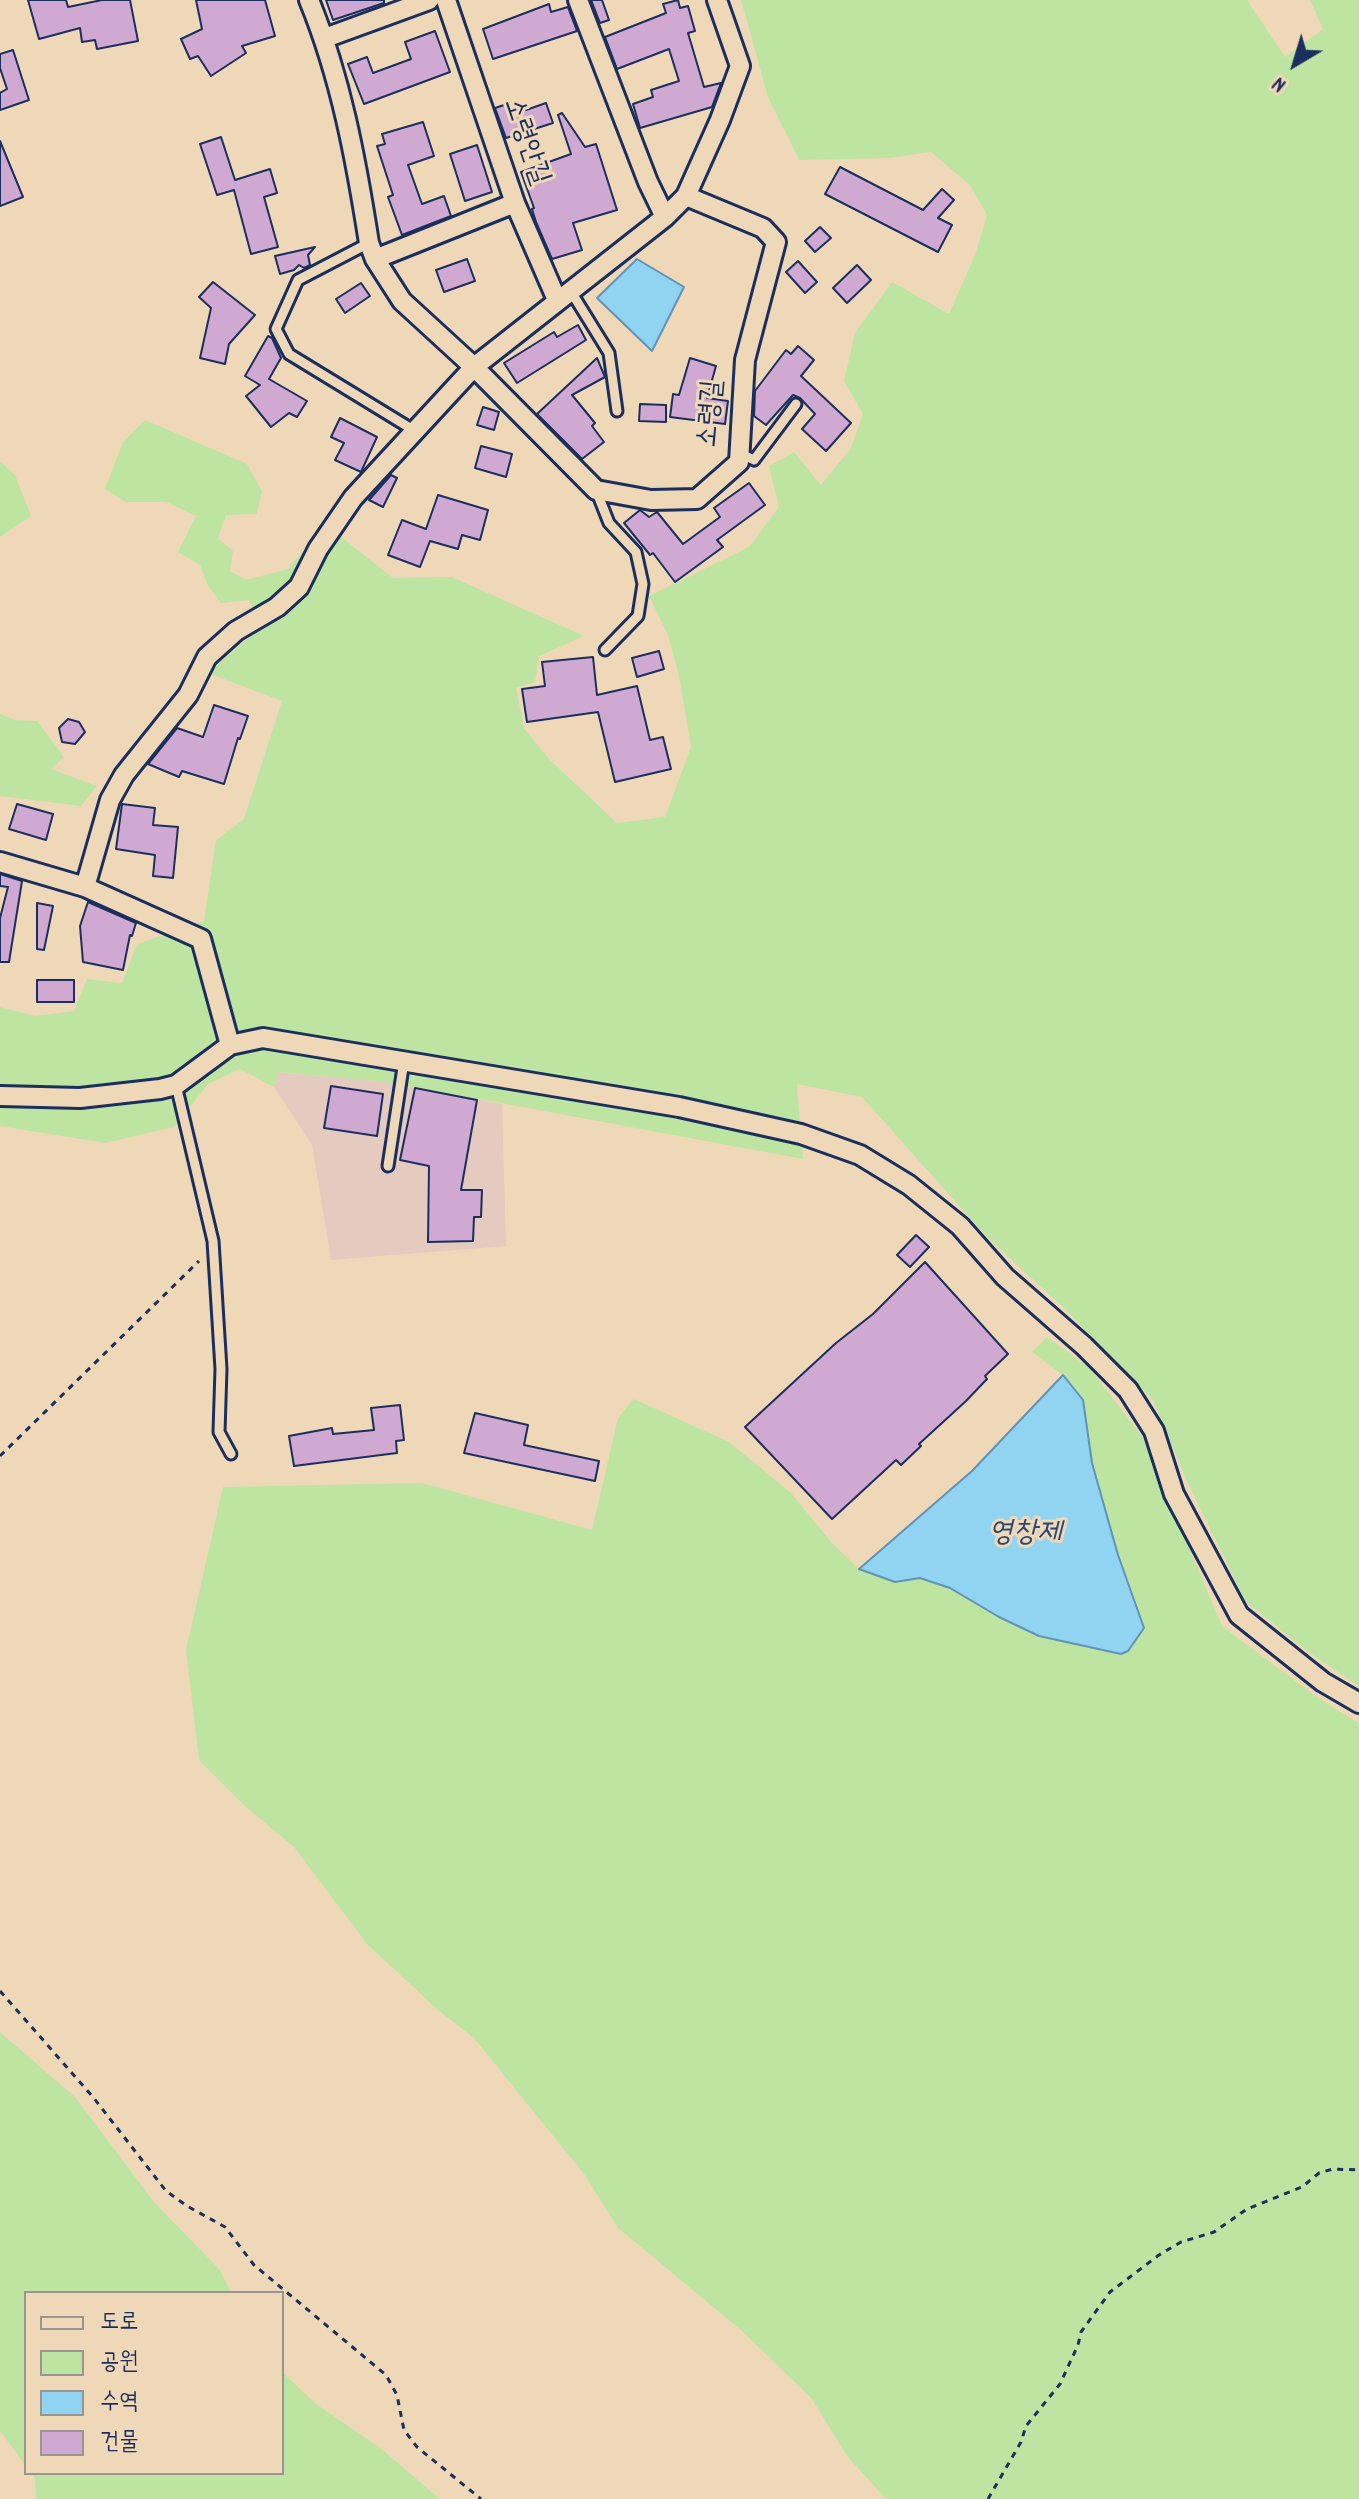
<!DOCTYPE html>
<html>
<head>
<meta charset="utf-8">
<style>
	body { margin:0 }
	#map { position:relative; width:1359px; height:2499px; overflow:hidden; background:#efd8b7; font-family:Dekko,"Poor Story",sans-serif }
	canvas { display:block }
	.legend { position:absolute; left:24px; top:2291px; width:260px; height:184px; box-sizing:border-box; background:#efd8b7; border:2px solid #9a9493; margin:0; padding:10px 14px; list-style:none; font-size:24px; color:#1b2f5e }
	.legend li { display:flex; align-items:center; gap:16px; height:40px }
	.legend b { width:40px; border:2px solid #9a9493 }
	.north { position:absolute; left:1255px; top:24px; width:80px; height:80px; -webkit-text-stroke:6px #efd8b7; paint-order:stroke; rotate:218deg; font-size:22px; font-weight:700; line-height:32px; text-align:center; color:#1b2f5e }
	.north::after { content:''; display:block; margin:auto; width:28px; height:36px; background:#1b2f5e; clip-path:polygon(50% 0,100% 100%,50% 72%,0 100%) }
</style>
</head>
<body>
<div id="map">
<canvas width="1359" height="2499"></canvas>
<ul class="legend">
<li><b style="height:10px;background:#efd8b7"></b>도로</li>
<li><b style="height:22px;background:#bde5a1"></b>공원</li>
<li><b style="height:22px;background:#90d4f2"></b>수역</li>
<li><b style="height:22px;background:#cfa9d1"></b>건물</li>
</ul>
<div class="north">N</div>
</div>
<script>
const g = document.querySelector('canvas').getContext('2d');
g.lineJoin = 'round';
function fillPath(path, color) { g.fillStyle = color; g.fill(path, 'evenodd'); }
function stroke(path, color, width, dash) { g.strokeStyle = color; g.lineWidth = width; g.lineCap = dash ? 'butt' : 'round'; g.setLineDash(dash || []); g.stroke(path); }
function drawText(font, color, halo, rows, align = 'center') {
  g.font = font + ' Dekko,"Poor Story",sans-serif'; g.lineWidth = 6; g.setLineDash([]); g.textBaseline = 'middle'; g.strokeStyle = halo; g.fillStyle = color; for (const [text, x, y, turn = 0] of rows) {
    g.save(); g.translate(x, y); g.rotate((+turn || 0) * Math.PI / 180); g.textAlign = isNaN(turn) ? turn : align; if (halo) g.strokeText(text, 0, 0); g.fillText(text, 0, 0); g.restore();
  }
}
fillPath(new Path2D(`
	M277,1072L387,1082L502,1104L506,1246L331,1260L312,1145L274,1087Z`), '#e5cabf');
fillPath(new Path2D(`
	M741,0H1247L1285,57L1323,29L1310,0H1359V1686L1311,1654L1245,1601L1186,1479L1153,1400L1066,1310L987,1237L862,1097L797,1084L803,1159L387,1082L278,1072L274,1087L240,1069L208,1084L174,1127L105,1143L0,1126V1007L35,1016L74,1011L87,979L122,983L137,944L204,921L216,840L244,819L282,701L208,673L262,626L249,600L221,603L208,586L200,565L178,552L196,516L166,502H126L105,489L123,442L145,420L247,464L262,491L257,514L226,515L218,538L233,551L230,571L246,580L288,569L326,525L393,578L452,577L584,636L539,656L535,682L516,688L524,728L549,759L617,823L665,817L691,747L679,676L668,635L649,596L749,547L779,507L769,466L794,452L821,485L851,448L863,414L844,381L855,333L892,282L949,314L975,255L987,215L970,185L931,152L889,158L799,160L768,97Z
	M0,461L15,475L31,516L0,537Z
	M0,714L15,720L37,721L64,757L51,769L97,786L81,806L0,796Z
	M1047,1337L1089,1368L1142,1436L1222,1626L1318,1698L1359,1723V2499H886L848,2457L811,2398L743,2332L618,2228L584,2174L474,2038L438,2010L367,1944L294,1847L245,1806L199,1760L186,1650L223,1487L422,1483L592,1530L618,1418L634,1399L729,1442L791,1493L832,1543L859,1569L895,1582L920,1578L950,1588L999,1617L1039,1636L1121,1654L1144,1628L1118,1555L1092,1463L1083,1400L1063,1375L1032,1352Z
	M0,2032L75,2097L154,2202L220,2270L231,2293H26V2466L0,2431Z
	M282,2372L316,2404L379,2447L440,2499H36L35,2478L31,2473H282Z`), '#bde5a1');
const water = new Path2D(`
	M637,259L684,287L652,351L597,298Z
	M1063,1375L1083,1400L1092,1463L1118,1555L1144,1628L1128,1651L1121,1654L1039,1636L999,1617L950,1588L920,1578L895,1582L859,1569L972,1471Z`);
fillPath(water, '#90d4f2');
stroke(water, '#6192b7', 2);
const building = new Path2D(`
	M28,0H66L68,7L102,0H130L138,41L97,49L95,40L82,42L80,28L39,39Z
	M196,0H265L275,36L242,46L246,53L211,76L198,56L190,59L181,39L202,29Z
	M326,0H384V3L333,20Z
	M591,0H602L609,20L600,23Z
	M678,0L680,8L688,6L695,31L688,33L704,87L721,83L712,107L640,128L633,104L653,97L651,90L679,81L669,49L617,69L605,37L666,13L663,4Z
	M549,4L551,12L568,7L577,31L493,59L483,29Z
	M435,31L450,72L364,104L348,64L367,57L373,73L411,59L405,42Z
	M13,50L29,100L0,110V93L7,89L0,68V54Z
	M510,103L512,109L525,105L526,110L546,103L553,123L506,138L495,108Z
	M562,113L585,147L596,144L617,210L573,223L582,250L552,259L536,222L532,209L534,208L521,172L571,154L558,115Z
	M423,122L434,156L408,165L422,204L444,196L451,216L402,235L388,197L393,195L377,146L385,144L382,134Z
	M221,137L235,180L270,169L277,193L264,197L278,247L251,254L234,190L217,195L200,144Z
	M0,141L23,197L0,206Z
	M477,145L492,192L465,201L450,154Z
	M840,167L923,210L942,189L954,200L938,218L952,225L938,252L825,194Z
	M820,227L831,238L815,252L805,241Z
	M315,247L308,255L310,265L304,268L299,265L294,270L280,274L275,256Z
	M467,259L475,281L444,292L436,270Z
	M798,261L817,282L805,293L786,272Z
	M857,265L871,280L847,303L833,288Z
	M213,282L255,315L229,344L225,364L200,358L211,308L199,297Z
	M361,283L370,296L345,313L336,299Z
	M578,325L586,340L517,383L504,363L554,332L557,337Z
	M268,336L272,338L281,358L269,379L307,401L297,417L289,413L271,427L246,396L260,385L245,376Z
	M798,346L814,360L801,376L851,423L826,451L802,429L815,414L800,398L793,395L766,425L754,416L755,391L786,350L791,354Z
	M597,358L605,377L572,395L595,423L592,426L604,442L582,459L537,414Z
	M690,358L716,366L707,398L728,401L725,424L670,417L673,394L679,395Z
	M640,404L666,405V422L639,421Z
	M483,407L499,412L494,430L477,425Z
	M340,418L377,437L361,472L335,460L344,443L331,437Z
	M481,446L512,454L506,477L475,468Z
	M391,475L397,478L383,507L369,500Z
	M749,483L765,505L717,540L723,547L675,582L653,553L650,555L624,523L640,510L649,517L657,512L683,544L720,517L714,508Z
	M438,495L488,510L480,540L462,535L458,549L430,541L420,567L388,555L402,520L426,529Z
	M659,651L664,669L637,677L632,658Z
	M593,657L597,695L637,686L650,740L663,737L671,769L615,782L598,712L527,722L522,689L545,686L542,662Z
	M214,705L248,716L240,739L238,738L224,784L182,771L179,777L148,764L177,728L203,737Z
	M68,719L79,722L85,732L75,744L62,742L59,728Z
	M17,804L53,814L46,840L9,829Z
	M122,804L155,808L153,825L178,827L173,878L153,876L155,855L116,849Z
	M0,874L22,881L9,962H0V918L8,887L0,886Z
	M88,902L136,923L132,936L130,935L123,970L83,962L80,926Z
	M37,903L53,906L44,950L37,949Z
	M37,980H74V1002H37Z
	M331,1086L383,1094L377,1136L324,1128Z
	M415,1088L477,1100L461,1190H482L481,1217H474L473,1241L428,1242L429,1166L400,1160Z
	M916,1235L929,1247L910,1267L897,1255Z
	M925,1262L1008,1354L985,1376L987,1379L966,1401L919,1444L921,1446L901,1465L896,1460L832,1519L745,1427L836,1343L873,1314Z
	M400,1405L404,1440L396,1441L397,1453L294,1466L289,1436L332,1428L333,1434L374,1430L371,1408Z
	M475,1413L528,1425L524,1445L599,1461L595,1481L464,1453Z`);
fillPath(building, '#cfa9d1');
stroke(building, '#1b2f5e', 2);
const lane = new Path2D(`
	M369,243L298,280L276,329L289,354L415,431
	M570,290L609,353L617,411
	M739,453L754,460L796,404
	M596,490L609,523L636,552L643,584L638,616L605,650
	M176,1085L213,1241L221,1369L219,1432L231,1454
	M388,1166L404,1061`);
const street = new Path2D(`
	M309,0C341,78 356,160 369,243L375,259L402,301L474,367L596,490L651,500L697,499L739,462L745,360L776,242L763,228L686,196
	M446,0L515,203L557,300
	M578,0L648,182L665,217
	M325,38L429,0
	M375,259L515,203
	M0,862L85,887L110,800L124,775L188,695L207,657L236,631L277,607L299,587L318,549L353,498L474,367L665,217L686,196L720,120L740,66L717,0
	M85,887L201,939L230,1045
	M0,1096L80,1098L160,1089L176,1085L230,1045L263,1038L679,1107L801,1134L860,1155L909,1185L960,1226L1005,1277L1084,1346L1128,1390L1154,1431L1174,1494L1239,1615L1323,1682L1359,1703`);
stroke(lane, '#1b2f5e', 15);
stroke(street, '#1b2f5e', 24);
stroke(new Path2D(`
	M0,1456L199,1261
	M0,1991L93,2097L166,2191L187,2206L225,2227L254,2265L386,2375L397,2395L404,2430L417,2447L481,2499
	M988,2499L1021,2442L1026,2426L1060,2384L1078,2345L1081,2332L1110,2292L1159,2255L1181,2242L1214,2232L1247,2209L1302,2187L1319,2173L1333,2169L1359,2170`), '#1b2f5e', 3, [6, 6]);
stroke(lane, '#efd8b7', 9);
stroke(street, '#efd8b7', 18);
drawText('28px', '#1b2f5e', '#efd8b7', [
	["소령안길",524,142,71],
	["소령길",713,414,-85]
]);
drawText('italic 30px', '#2d4874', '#efd8b7', [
	["영창제",1025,1536]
]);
</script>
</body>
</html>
